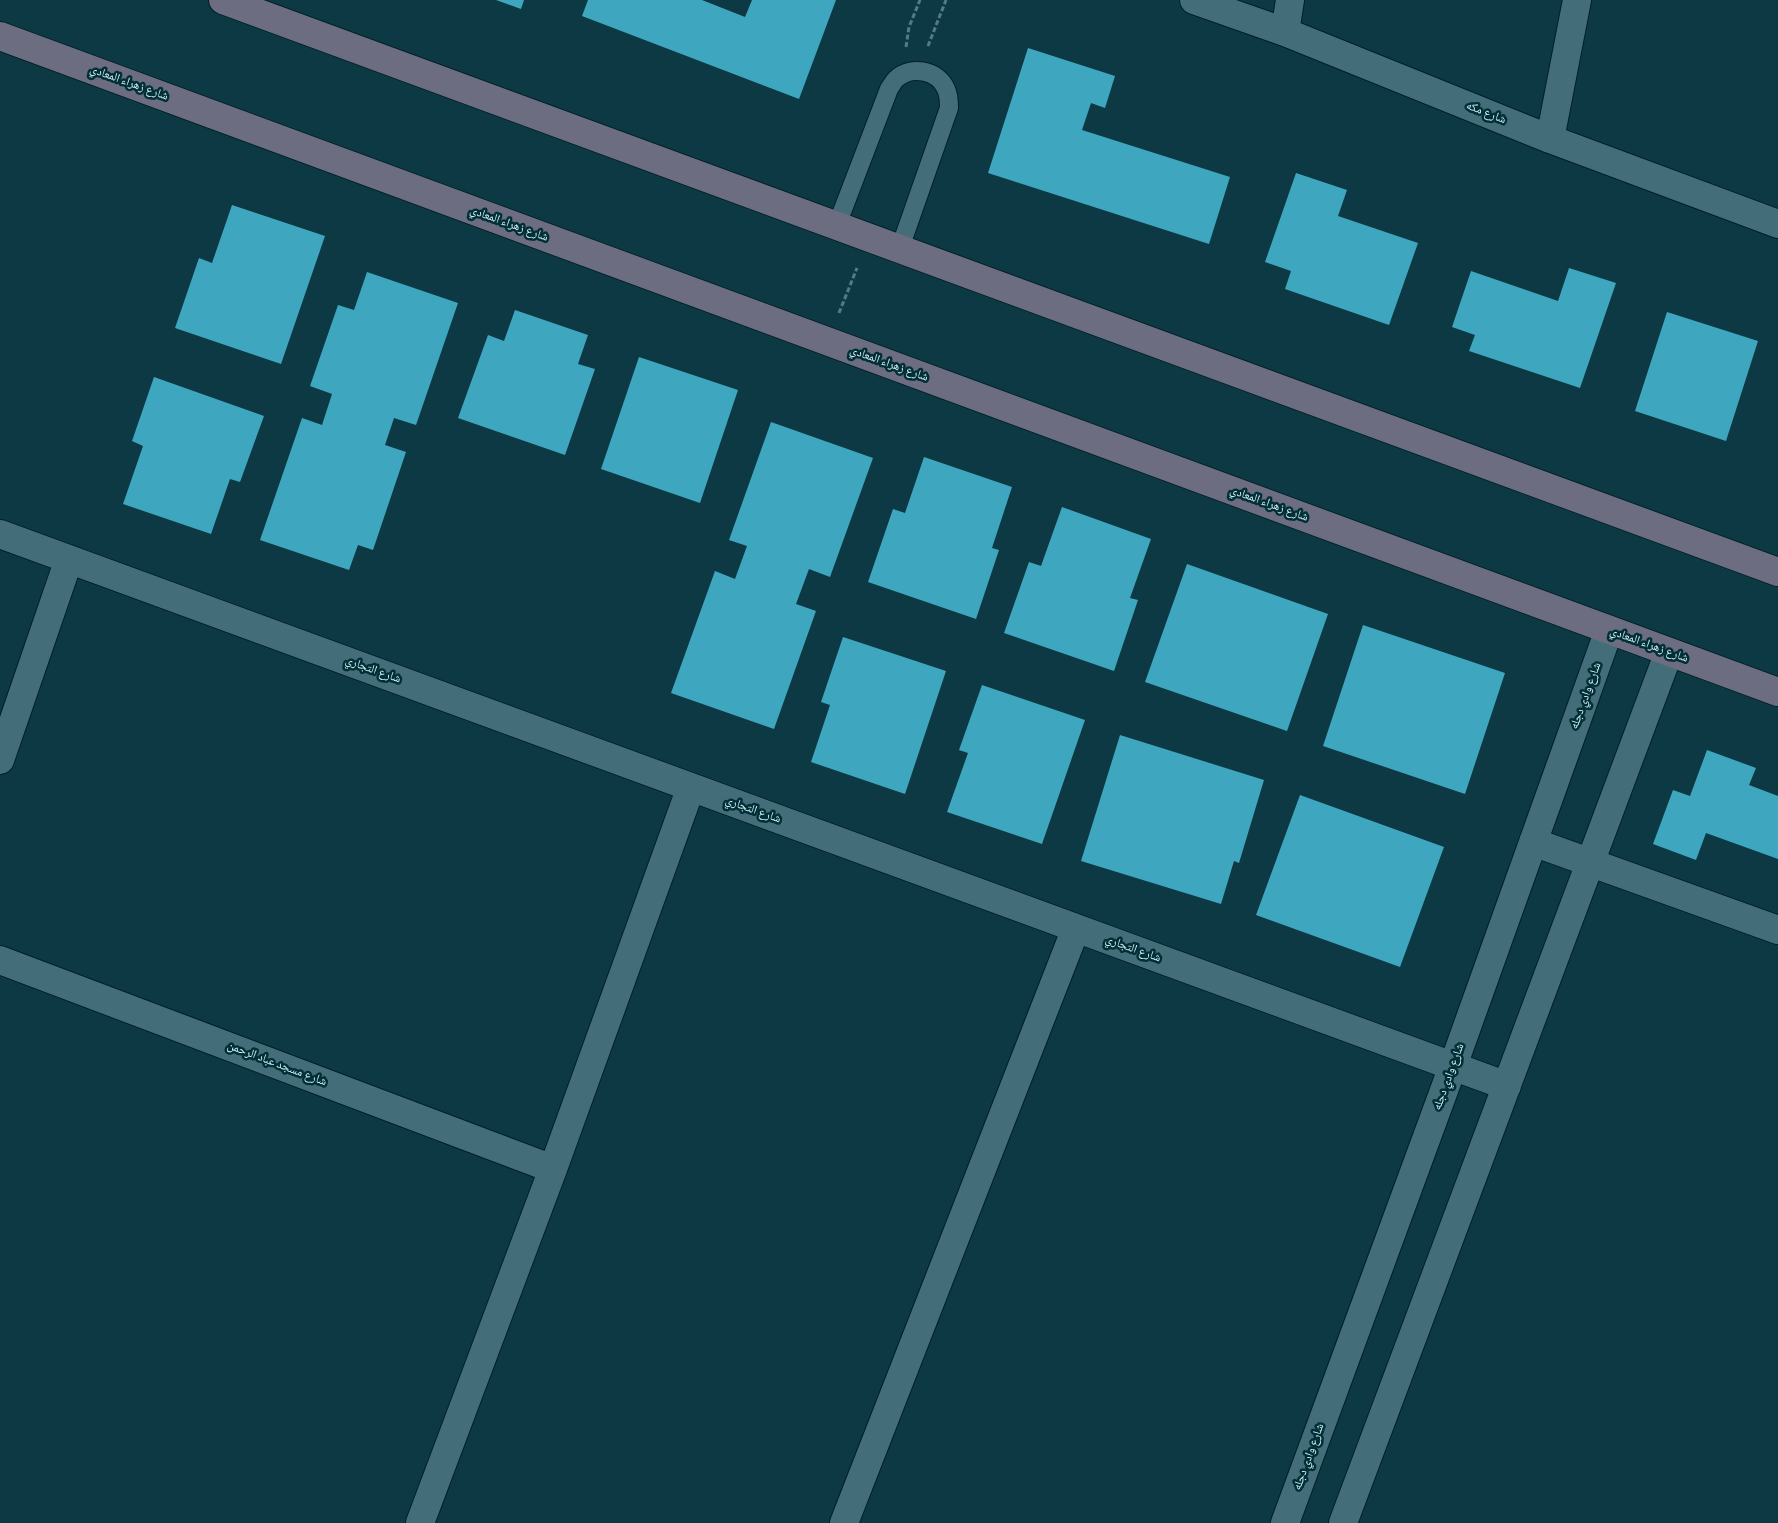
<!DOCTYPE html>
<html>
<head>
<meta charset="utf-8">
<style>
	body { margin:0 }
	canvas { display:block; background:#0c3943 }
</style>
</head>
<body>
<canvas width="1778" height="1523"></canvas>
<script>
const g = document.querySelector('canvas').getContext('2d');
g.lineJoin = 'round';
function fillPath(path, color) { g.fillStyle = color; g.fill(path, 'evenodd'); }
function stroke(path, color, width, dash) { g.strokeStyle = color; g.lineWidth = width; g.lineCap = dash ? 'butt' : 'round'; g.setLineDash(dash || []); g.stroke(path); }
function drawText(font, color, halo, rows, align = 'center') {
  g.font = font + ' "Titillium Web","Noto Naskh Arabic",sans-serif'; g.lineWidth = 5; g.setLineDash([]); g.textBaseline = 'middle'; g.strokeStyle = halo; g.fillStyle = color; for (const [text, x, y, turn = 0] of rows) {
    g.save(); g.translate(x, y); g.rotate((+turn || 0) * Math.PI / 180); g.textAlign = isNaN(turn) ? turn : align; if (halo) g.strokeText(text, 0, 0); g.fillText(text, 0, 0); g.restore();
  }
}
fillPath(new Path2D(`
	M496,0H524L521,9Z
	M588,0H702L745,17L752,0H836L799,99L582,16Z
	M1028,48L1115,76L1105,108L1091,103L1082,130L1230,177L1209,244L988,173Z
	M1296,173L1347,190L1338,216L1418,243L1389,325L1285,289L1291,271L1265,262Z
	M232,205L325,236L281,364L175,328L199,258L212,263Z
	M1569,268L1616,283L1580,388L1469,351L1475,335L1452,327L1471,271L1558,301Z
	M367,272L458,303L416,425L394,418L385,445L406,452L373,550L358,545L349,570L260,540L302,418L322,425L332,394L310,386L338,305L354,310Z
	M515,310L588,335L578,364L595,369L565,455L458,418L488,335L504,341Z
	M1667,312L1758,341L1726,441L1635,411Z
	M639,357L738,390L700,503L601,469Z
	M154,377L264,416L240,482L230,479L211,534L123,504L143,446L132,441Z
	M771,422L873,458L830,577L809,569L796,604L816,611L774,729L671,693L715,571L735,579L747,546L729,540Z
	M924,457L1012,487L992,548L999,550L976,619L868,582L893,509L905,513Z
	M1062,507L1151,539L1130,598L1138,600L1114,671L1004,633L1029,562L1041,566Z
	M1187,564L1328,614L1287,731L1145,682Z
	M1363,625L1505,673L1465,794L1323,746Z
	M843,637L946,671L905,794L811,762L830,705L821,702Z
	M982,685L1085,720L1042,844L947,812L968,753L959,750Z
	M1120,735L1264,780L1239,863L1234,861L1221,904L1081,861Z
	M1707,750L1756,768L1749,785L1778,796V859L1706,833L1696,860L1653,844L1673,790L1690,796Z
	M1300,795L1444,847L1400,967L1256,915Z`), '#3ea7bf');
const service = new Path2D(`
	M837,225L889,89C891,86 893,82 896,79C911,65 938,70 946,89C949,95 949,102 949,108L900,248`);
const minor = new Path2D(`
	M1194,0L1285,32L1550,139L1778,224
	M1285,32L1290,0
	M1550,139L1577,0
	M0,534L1507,1086
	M0,760L69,559
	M1533,842L1778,930
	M0,960L553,1169
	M420,1523L553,1169L691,787
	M844,1523L1076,928
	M1285,1523L1453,1066L1609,630
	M1343,1523L1669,652`);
const secondary = new Path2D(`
	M223,0L1778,572
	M0,36L1778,692`);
stroke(service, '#001f26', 20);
stroke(minor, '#001f26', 30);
stroke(secondary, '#001f26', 30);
stroke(new Path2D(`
	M928,46L946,0
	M906,47L909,27L920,0
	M839,313L857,268`), '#557a82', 3, [5, 2.5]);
stroke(service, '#436d78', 18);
stroke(minor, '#436d78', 28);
stroke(secondary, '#6c6d80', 28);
drawText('12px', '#d6edf2', '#002f38', [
	["شارع زهراء المعادي",129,83,20],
	["شارع مكه",1486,113,22],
	["شارع زهراء المعادي",509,224,20],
	["شارع زهراء المعادي",889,364,20],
	["شارع زهراء المعادي",1269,504,20],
	["شارع زهراء المعادي",1649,645,20],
	["شارع التجاري",373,670,20],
	["شارع وادي دجله",1586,696,-70],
	["شارع التجاري",753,810,20],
	["شارع التجاري",1133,949,20],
	["شارع مسجد عباد الرحمن",277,1064,21],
	["شارع وادي دجله",1449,1077,-70],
	["شارع وادي دجله",1309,1457,-70]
]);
</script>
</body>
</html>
